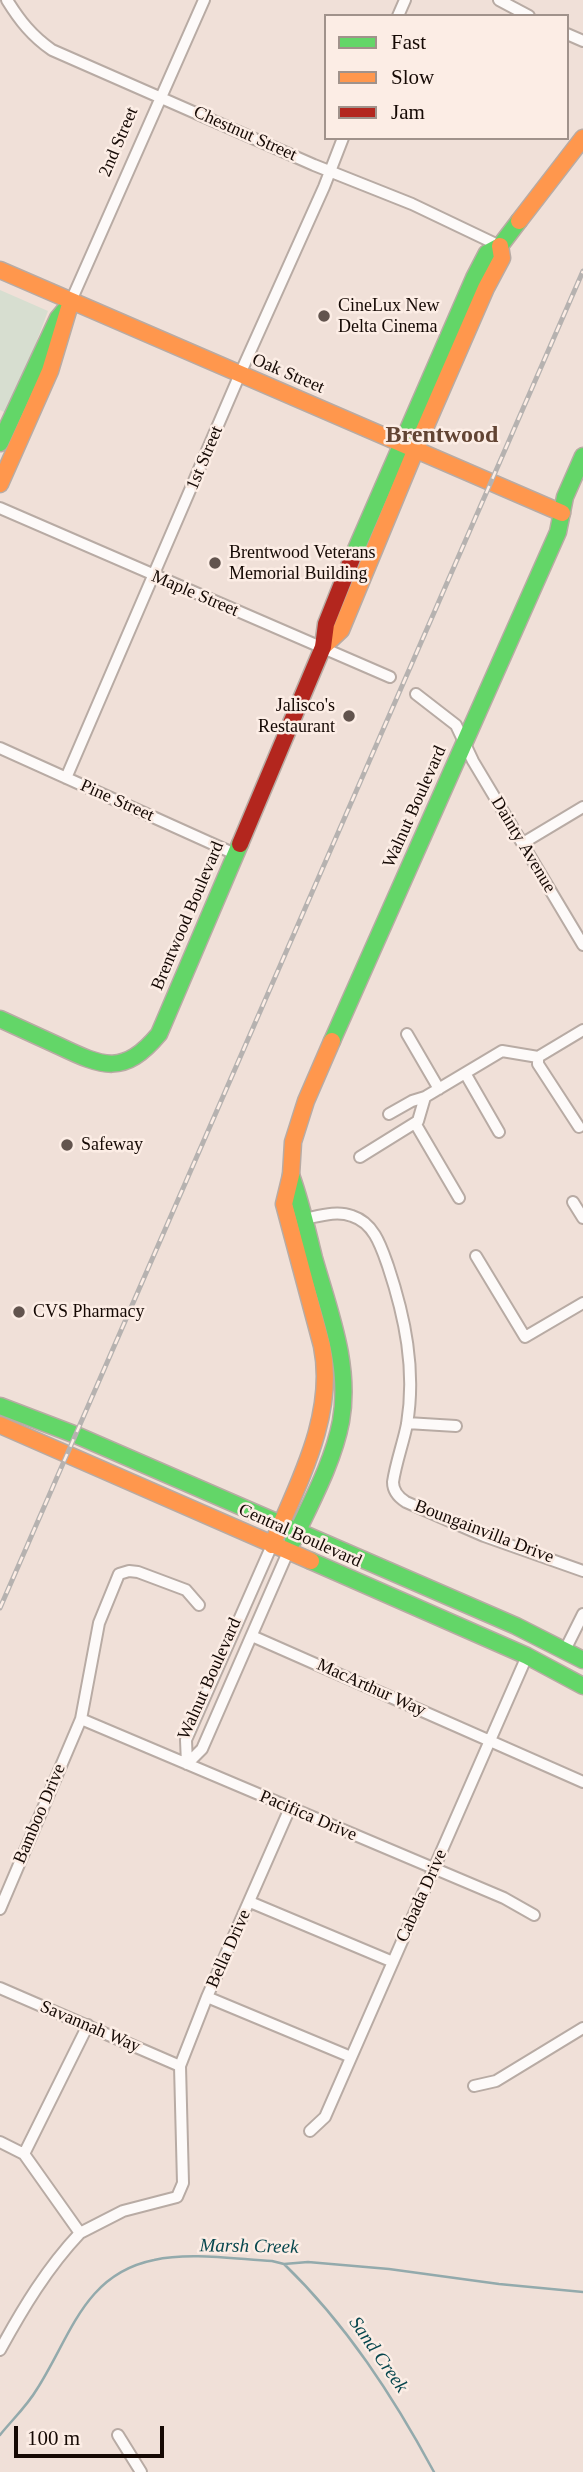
<!DOCTYPE html>
<html>
<head>
<meta charset="utf-8">
<style>
	body { margin:0 }
	#map { position:relative; width:583px; height:2472px; overflow:hidden; background:#f0e0d8; font-family:Georgia,serif }
	canvas { display:block }
	.legend { position:absolute; left:324px; top:14px; width:245px; height:126px; box-sizing:border-box; background:#fcede5; border:2px solid #a0928b; margin:0; padding:9px 12px; list-style:none; font-size:21px; color:#150904 }
	.legend li { display:flex; align-items:center; gap:14px; height:35px }
	.legend b { width:35px; border:2px solid #a0928b }
	.scale { position:absolute; left:14px; top:2426px; width:150px; height:32px; box-sizing:border-box; border:4px solid #150904; border-top:0; padding-left:9px; font-size:21px; line-height:24px; white-space:nowrap; color:#150904; -webkit-text-stroke:5px #fcede5; paint-order:stroke }
</style>
</head>
<body>
<div id="map">
<canvas width="583" height="2472"></canvas>
<ul class="legend">
<li><b style="height:9px;background:#63d668"></b>Fast</li>
<li><b style="height:9px;background:#ff974d"></b>Slow</li>
<li><b style="height:9px;background:#b3261e"></b>Jam</li>
</ul>
<div class="scale">100 m</div>
</div>
<script>
const g = document.querySelector('canvas').getContext('2d');
g.lineJoin = 'round';
function fillPath(path, color) { g.fillStyle = color; g.fill(path, 'evenodd'); }
function stroke(path, color, width, dash) { g.strokeStyle = color; g.lineWidth = width; g.lineCap = dash ? 'butt' : 'round'; g.setLineDash(dash || []); g.stroke(path); }
function drawText(font, color, halo, rows, align = 'center') {
  g.font = font + ' Georgia,serif'; g.lineWidth = 5; g.setLineDash([]); g.textBaseline = 'middle'; g.strokeStyle = halo; g.fillStyle = color; for (const [text, x, y, turn = 0] of rows) {
    g.save(); g.translate(x, y); g.rotate((+turn || 0) * Math.PI / 180); g.textAlign = isNaN(turn) ? turn : align; if (halo) g.strokeText(text, 0, 0); g.fillText(text, 0, 0); g.restore();
  }
}
fillPath(new Path2D(`
	M0,290L48,311L9,415L0,410Z`), '#d7ded0');
stroke(new Path2D(`
	M284,2264C346,2324 393,2396 434,2472
	M0,2435C12,2420 27,2406 37,2389C71,2336 84,2274 154,2260C189,2252 235,2259 272,2261L284,2264L308,2262L389,2269L499,2284L583,2292`), '#93aaac', 2.5);
const street = new Path2D(`
	M7,0C20,21 32,36 52,50L314,165L412,204L500,246
	M499,0L529,16
	M398,16L405,0
	M567,34L583,41
	M71,301L204,0
	M0,508L390,677
	M416,694L456,725L473,761L583,945
	M0,748L235,854
	M66,778L240,374L324,187L343,138
	M523,843L583,807
	M407,1034L439,1089
	M538,1057V1064L579,1127
	M465,1073L499,1132
	M389,1114L412,1101L425,1097
	M415,1123L459,1198
	M360,1157L418,1121L425,1097L502,1051L538,1057L583,1030
	M573,1202L583,1218
	M304,1219C319,1216 337,1210 352,1216C374,1223 381,1246 388,1266C405,1317 416,1370 407,1424C403,1444 396,1462 393,1482C393,1491 398,1497 406,1502L484,1536L583,1571
	M476,1256L525,1337L583,1303
	M407,1423L456,1426
	M252,1636L583,1782
	M565,1650L583,1614
	M81,1719L504,1898L534,1915
	M187,1764L186,1740L272,1545
	M187,1764L202,1749L288,1552
	M250,1902L393,1962
	M0,1909L81,1719L99,1623L119,1574L129,1571L138,1572L186,1590L199,1605
	M0,1988L180,2066
	M207,1997L351,2057
	M474,2086L496,2081L583,2028
	M310,2131L325,2117L527,1656
	M0,2142L24,2154L80,2233L123,2211L177,2197L183,2183L180,2066L207,1997L290,1808
	M24,2154L88,2025
	M0,2350C23,2308 47,2268 80,2233
	M118,2435L141,2472`);
const fast = new Path2D(`
	M0,443L58,318L68,306
	M353,556L474,278L487,253L500,246L519,221
	M0,1019C20,1028 39,1037 59,1046C103,1067 124,1076 159,1034L240,844
	M332,1041L558,532L565,497L583,456
	M291,1175C301,1202 307,1230 314,1258C329,1311 351,1365 341,1421C333,1463 311,1502 293,1541
	M0,1406L76,1435L516,1626L583,1660
	M311,1561L527,1656L583,1686`);
const slow = new Path2D(`
	M519,221L583,138
	M0,270L562,513
	M0,484L50,371L71,301
	M323,647L341,630L415,451L486,288L502,258L500,246
	M0,1425L311,1561
	M272,1545C298,1483 336,1415 322,1346L284,1204L291,1175L293,1142L306,1101L332,1041`);
const jam = new Path2D(`
	M240,844L323,647L326,624L353,556`);
stroke(street, '#b8aba4', 14);
stroke(fast, '#b8aba4', 19);
stroke(slow, '#b8aba4', 19);
stroke(jam, '#b8aba4', 19);
stroke(street, '#fdfaf9', 10);
stroke(fast, '#63d668', 16);
stroke(slow, '#ff974d', 16);
stroke(jam, '#b3261e', 16);
const rail = new Path2D(`
	M0,1608L583,271`);
stroke(rail, '#b6b2b0', 5);
stroke(rail, '#fcede5', 2.5, [8]);
for (const [x, y, r, color] of [
	[324,316,7,"#62544e"],
	[215,563,7,"#62544e"],
	[349,716,7,"#62544e"],
	[67,1145,7,"#62544e"],
	[19,1312,7,"#62544e"]
]) { const dot = new Path2D(); dot.arc(x, y, r, 0, 2 * Math.PI); g.fillStyle = color; g.fill(dot); stroke(dot, '#fcede5', 2.5); }
drawText('18px', '#150904', '#fcede5', [
	["Chestnut Street",245,134,24],
	["2nd Street",119,142,-67],
	["Oak Street",288,374,23],
	["1st Street",205,458,-67],
	["Maple Street",195,594,23],
	["Pine Street",117,801,24],
	["Walnut Boulevard",415,807,-66],
	["Dainty Avenue",523,845,59],
	["Brentwood Boulevard",188,916,-67],
	["Boungainvilla Drive",484,1532,21],
	["Central Boulevard",300,1536,24],
	["Walnut Boulevard",210,1679,-66],
	["MacArthur Way",371,1688,24],
	["Bamboo Drive",40,1814,-67],
	["Pacifica Drive",308,1816,23],
	["Cabada Drive",422,1896,-66],
	["Bella Drive",229,1949,-66],
	["Savannah Way",90,2027,23]
]);
drawText('18px', '#150904', '#fcede5', [
	["CineLux New",338,306],
	["Delta Cinema",338,327],
	["Brentwood Veterans",229,553],
	["Memorial Building",229,574],
	["Jalisco's",335,706,"right"],
	["Restaurant",335,727,"right"],
	["Safeway",81,1145],
	["CVS Pharmacy",33,1312]
], 'left');
drawText('italic 19px', '#07474e', '#fcede5', [
	["Marsh Creek",249,2247,1],
	["Sand Creek",378,2355,55]
]);
drawText('bold 24px', '#624433', '#fcede5', [
	["Brentwood",442,436]
]);
</script>
</body>
</html>
